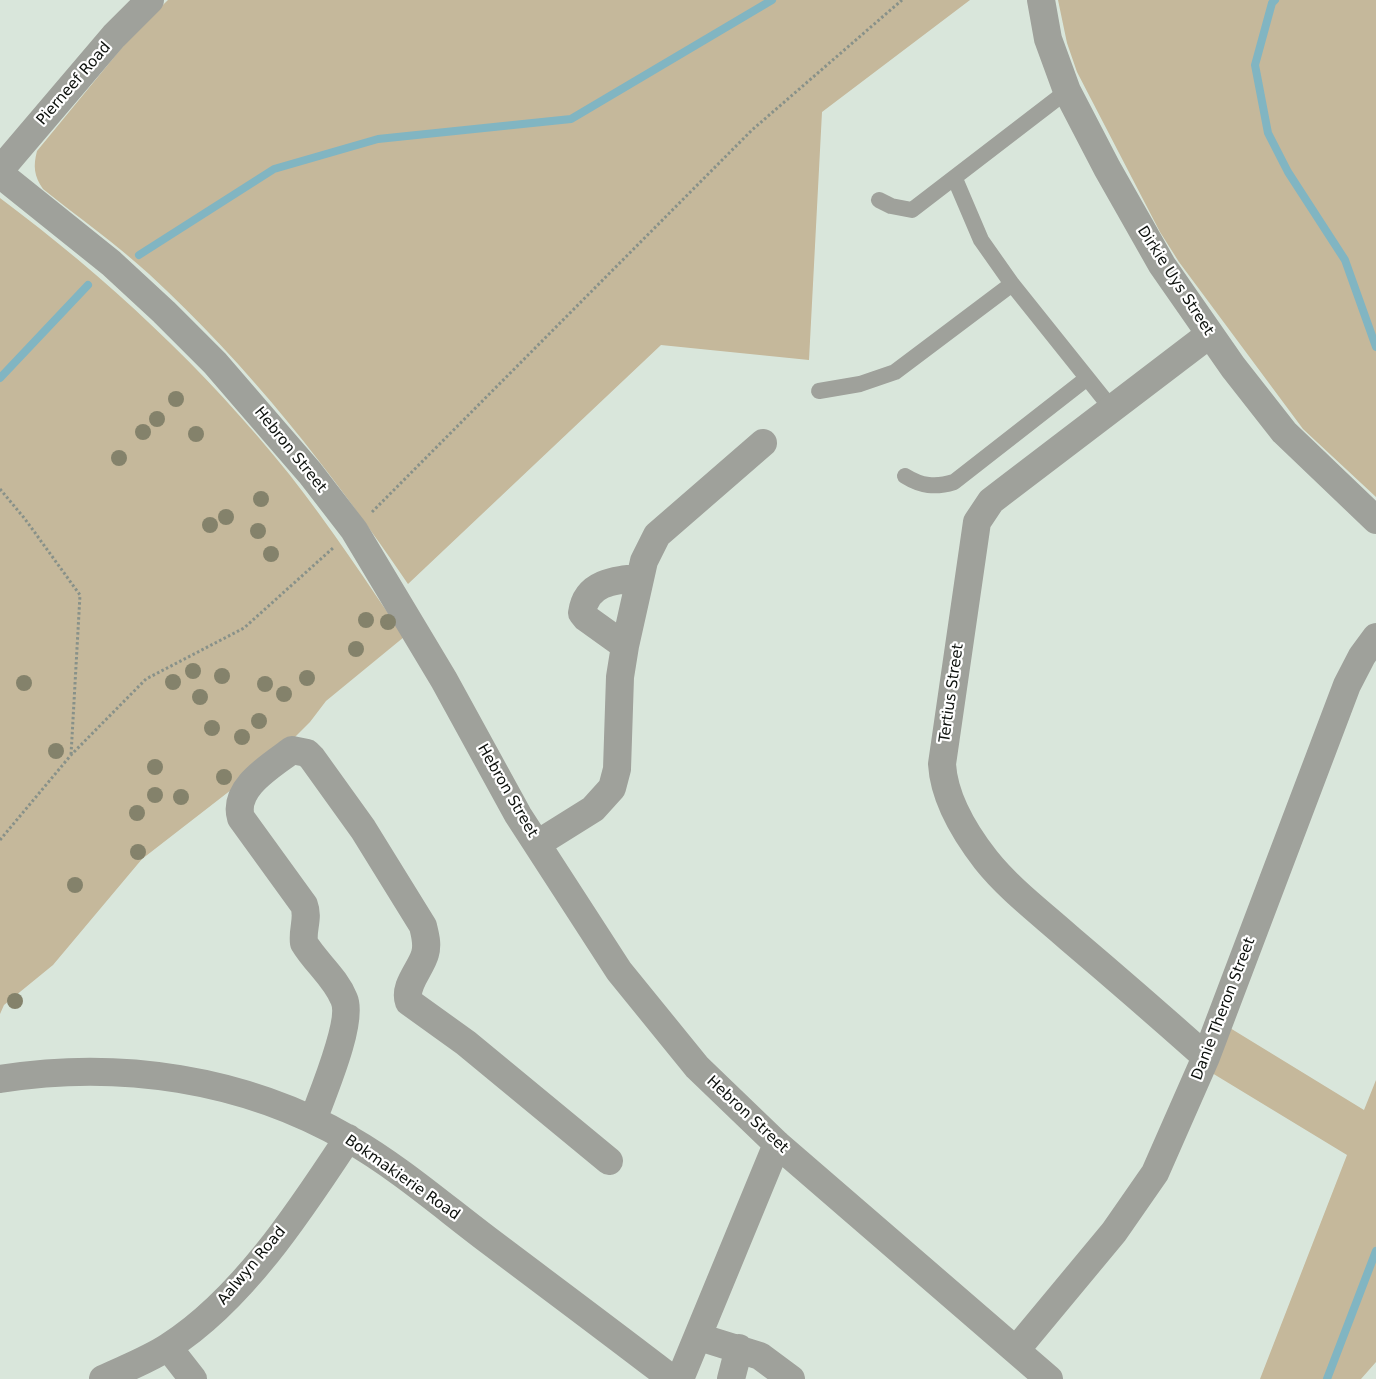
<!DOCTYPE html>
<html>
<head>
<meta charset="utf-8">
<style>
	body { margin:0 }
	canvas { display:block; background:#d9e6db }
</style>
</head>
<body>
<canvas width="1376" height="1379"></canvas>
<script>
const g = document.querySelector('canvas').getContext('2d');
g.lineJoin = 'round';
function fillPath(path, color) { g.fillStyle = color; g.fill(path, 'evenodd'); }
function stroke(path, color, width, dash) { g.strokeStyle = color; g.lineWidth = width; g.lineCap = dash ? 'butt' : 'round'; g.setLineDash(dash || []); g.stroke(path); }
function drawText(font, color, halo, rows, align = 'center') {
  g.font = font + ' "DejaVu Sans",sans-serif'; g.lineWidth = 4.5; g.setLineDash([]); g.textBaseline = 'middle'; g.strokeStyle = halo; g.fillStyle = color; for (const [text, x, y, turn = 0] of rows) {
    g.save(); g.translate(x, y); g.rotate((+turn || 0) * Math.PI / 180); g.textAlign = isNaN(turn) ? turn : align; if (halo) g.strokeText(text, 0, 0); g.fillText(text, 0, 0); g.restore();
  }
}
fillPath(new Path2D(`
	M168,0H970L822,112L809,360L661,345L408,584C332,472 249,366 149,274C116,244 78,217 43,189C34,176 33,166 37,151L134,33Z
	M1058,0H1376V497L1303,429L1179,262L1160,232L1077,72L1067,43Z
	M0,198C107,278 205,369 289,474C330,526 367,582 404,637L326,701L310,722L280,752L142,859L53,965L4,1005L0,1014Z
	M1230,1028L1364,1110L1376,1080V1362L1361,1379H1260L1347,1155L1212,1073Z`), '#c5b89b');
stroke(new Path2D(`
	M1275,0L1272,3L1255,65L1268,133L1288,172L1345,260L1376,347
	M139,255L274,169L378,139L571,119L772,0
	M0,378L88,285
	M1327,1379L1376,1251`), '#81b5c2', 8);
stroke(new Path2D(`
	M0,489L25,519L80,595L71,755
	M372,512L752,130L902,0
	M0,840L71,755L146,679L244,628L333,548`), '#889189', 3, [2.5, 2.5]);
stroke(new Path2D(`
	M955,179L981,240L1012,284L1112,409
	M879,200L891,206L912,210L1067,91
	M819,391L860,384L895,372L1012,284
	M905,476C921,486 935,488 954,482L1086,379`), '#9fa19b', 16);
stroke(new Path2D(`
	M1041,0L1048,39L1067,91L1107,168L1162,265L1233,367L1284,432L1376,520
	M0,170L114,36L150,0
	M0,174L111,263L164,312L215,363L310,473L354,530L444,680L518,815L619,971L697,1067L777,1144L1049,1379
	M625,646L586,618L582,613C586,582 615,580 640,578
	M537,844L593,809L612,788L617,769L620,677L625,646L644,561L657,535L763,443
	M1206,1057C1161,1017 1115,977 1069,938C1041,913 1009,889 986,860C965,833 944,798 942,764L977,522L991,501L1004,491L1210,334
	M0,1079C118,1060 244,1078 349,1139C398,1167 443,1206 488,1240C549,1286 611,1332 672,1379
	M313,1120C322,1095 354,1021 344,999C335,977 316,963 304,943C302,929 309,918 304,905L241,818C232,788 271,766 292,750L307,753L312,758L363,829L423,926C425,935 428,944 425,954C421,969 403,986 409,1002L466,1043L609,1161
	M699,1337L760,1356L791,1379
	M168,1347L193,1379
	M1016,1350L1114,1232L1155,1173L1206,1057L1347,685L1362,656L1376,637
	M103,1379C124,1369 148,1360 168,1347C242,1300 300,1211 348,1138
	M680,1379L777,1144
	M731,1379L739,1348`), '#9fa19b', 28);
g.fillStyle = '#84826b';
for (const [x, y] of [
	[176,399],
	[157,419],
	[143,432],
	[196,434],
	[119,458],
	[261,499],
	[226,517],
	[210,525],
	[258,531],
	[271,554],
	[366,620],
	[388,622],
	[356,649],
	[193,671],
	[222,676],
	[307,678],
	[173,682],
	[24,683],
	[265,684],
	[284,694],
	[200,697],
	[259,721],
	[212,728],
	[242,737],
	[56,751],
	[155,767],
	[224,777],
	[155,795],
	[181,797],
	[137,813],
	[138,852],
	[75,885],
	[15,1001]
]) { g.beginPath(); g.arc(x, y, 8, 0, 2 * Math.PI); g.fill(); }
drawText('15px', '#0c100c', '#fff', [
	["Pierneef Road",74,84,-49],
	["Dirkie Uys Street",1175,281,57],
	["Hebron Street",290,450,51],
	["Tertius Street",952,693,-82],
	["Hebron Street",507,791,60],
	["Danie Theron Street",1224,1009,-69],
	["Hebron Street",747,1115,43],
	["Bokmakierie Road",402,1178,35],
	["Aalwyn Road",252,1266,-50]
]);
</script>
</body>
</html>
